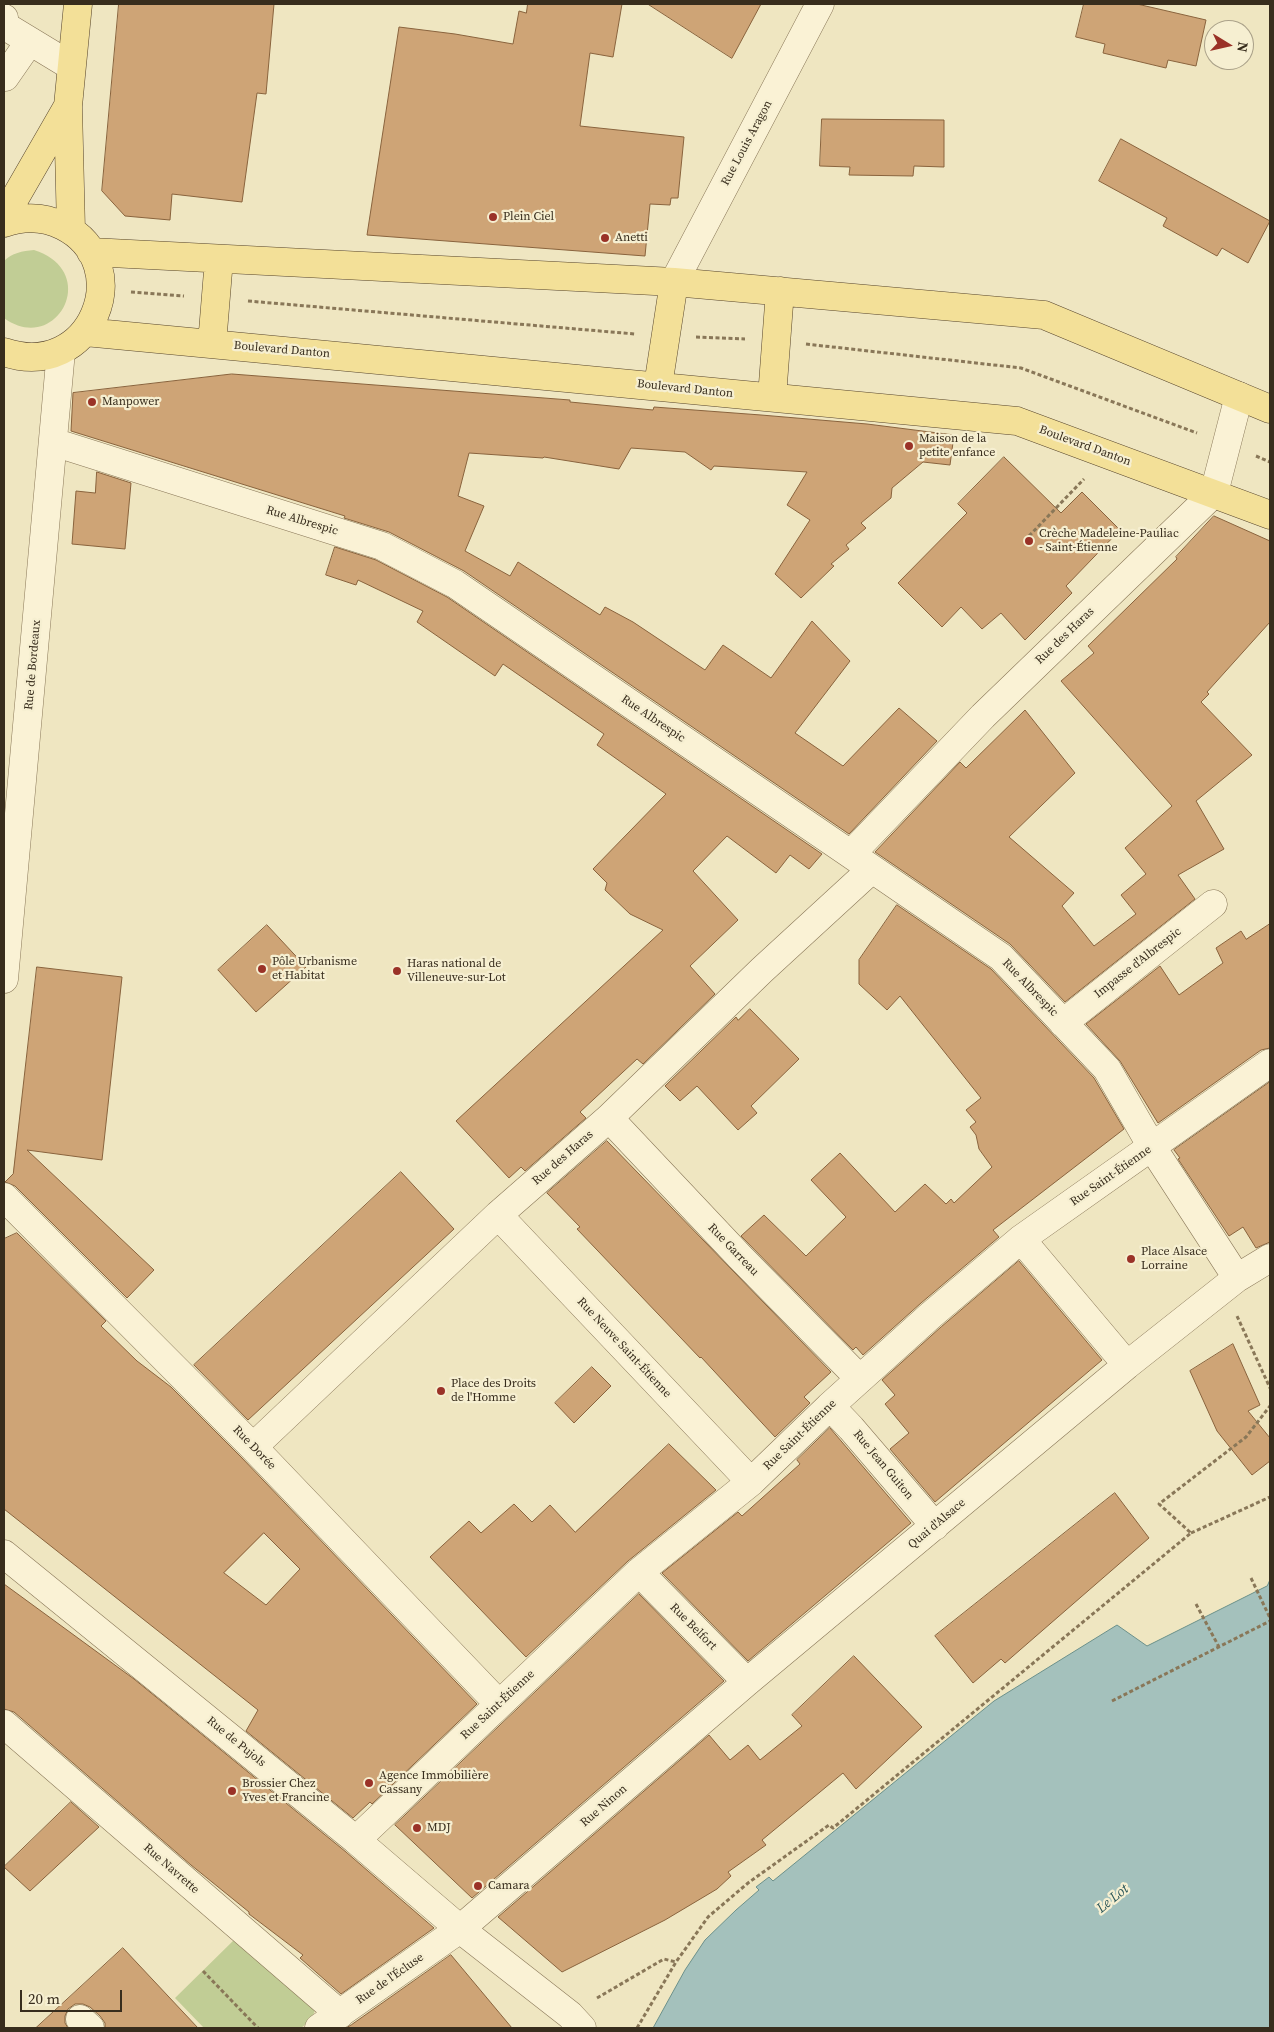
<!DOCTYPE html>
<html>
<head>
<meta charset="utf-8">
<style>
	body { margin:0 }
	#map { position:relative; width:1274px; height:2032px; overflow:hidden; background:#efe6c1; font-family:"Source Serif 4",serif }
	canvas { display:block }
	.frame { position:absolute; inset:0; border:5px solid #382d1d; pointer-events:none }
	.north { position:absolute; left:1204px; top:20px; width:50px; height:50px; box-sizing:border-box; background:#f6efd1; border:1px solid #aaa189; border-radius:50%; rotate:99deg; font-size:14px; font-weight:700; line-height:20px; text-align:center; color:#382d1d }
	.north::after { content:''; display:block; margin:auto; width:18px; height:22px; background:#9a3227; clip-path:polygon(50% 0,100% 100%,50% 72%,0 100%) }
	.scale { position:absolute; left:20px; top:1990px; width:102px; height:22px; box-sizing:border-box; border:2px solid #382d1d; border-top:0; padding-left:6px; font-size:15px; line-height:18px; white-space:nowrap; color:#382d1d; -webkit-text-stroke:4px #f6efd1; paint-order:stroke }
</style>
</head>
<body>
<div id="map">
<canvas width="1274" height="2032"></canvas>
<div class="frame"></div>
<div class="north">N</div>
<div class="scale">20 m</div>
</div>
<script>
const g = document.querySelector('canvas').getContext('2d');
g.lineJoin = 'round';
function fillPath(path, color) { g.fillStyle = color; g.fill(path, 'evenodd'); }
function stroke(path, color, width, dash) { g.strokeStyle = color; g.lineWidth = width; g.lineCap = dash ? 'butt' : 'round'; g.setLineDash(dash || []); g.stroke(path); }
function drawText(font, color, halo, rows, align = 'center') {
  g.font = font + ' "Source Serif 4",serif'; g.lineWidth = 4.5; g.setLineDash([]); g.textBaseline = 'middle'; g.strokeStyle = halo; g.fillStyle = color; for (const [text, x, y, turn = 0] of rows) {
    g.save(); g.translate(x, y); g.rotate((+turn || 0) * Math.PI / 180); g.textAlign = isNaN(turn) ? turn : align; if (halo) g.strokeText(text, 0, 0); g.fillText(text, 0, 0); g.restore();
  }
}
fillPath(new Path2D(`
	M34,250C102,272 56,356 4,318V261C12,253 22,251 34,250Z
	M236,1938L315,2010L312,2019L301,2028H204L175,1998Z`), '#c1cd95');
const water = new Path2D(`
	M1270,1580V2028H653L685,1970L705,1940L736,1910L759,1890L756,1887L769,1877L773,1881L994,1701L1117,1625L1147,1646L1267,1586Z`);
fillPath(water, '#a4c1bc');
stroke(water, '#6b908a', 1);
const building = new Path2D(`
	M119,4H274L266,94L257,93L242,202L172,194L170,220L125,216L102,191Z
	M528,4H622L613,57L590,53L580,126L684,137L678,198H671L670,205L650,204L645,256L367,235L399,27L455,34L513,44L519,11L526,13Z
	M648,4H761L732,58Z
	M1084,4H1137L1206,20L1196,66L1168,60L1166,68L1103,53L1105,44L1076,37Z
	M822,119L944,120V167L914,166L913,176L849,175L850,167L820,166Z
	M1121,139L1270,221L1248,263L1222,248L1217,256L1163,226L1167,218L1099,181Z
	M232,374L570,400V402L653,410L654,407L761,415L867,424L954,435L950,465L923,462L892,488L891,498L861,523L866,528L846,545L849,549L831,564L834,566L801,598L775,574L810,520L787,505L807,472L714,466L711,470L685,452L631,448L619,469L544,457L543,458L469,453L458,496L484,506L465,551L510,576L518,562L600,615L605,607L633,622L705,670L723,645L771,678L812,621L850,661L795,733L843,766L899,708L937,741L849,834L464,571L389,532L344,518L345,516L71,431L73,393Z
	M1004,457L1061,513L1082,492L1120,530L1066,586L1072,593L1025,640L1001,613L982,629L961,607L942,627L898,583L967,513L958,504Z
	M97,472L131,483L125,549L72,544L76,491L95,493Z
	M1214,516L1270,541V622L1207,692L1209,694L1201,702L1252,755L1196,801L1224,849L1178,875L1195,899L1065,1002L1010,944L875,852L960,762L966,768L1025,710L1075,773L1009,837L1074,893L1062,906L1094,946L1136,914L1121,895L1146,874L1125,848L1172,806L1061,681L1094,653L1088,646L1177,559L1176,557Z
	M335,547L376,560L447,597L822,854L809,869L790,855L776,873L727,836L693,871L738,920L690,966L715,994L643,1064L637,1059L580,1112L586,1118L525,1171L521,1167L509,1178L456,1121L663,930L630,914L605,890L607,883L593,869L666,794L597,745L604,734L503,664L495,676L417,622L423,611L358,580L356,585L326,575Z
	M897,905L991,969L1094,1078L1124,1129L993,1230L999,1237L921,1303L863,1355L856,1347L853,1350L741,1236L764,1215L806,1256L846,1217L811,1180L840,1153L895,1212L925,1184L946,1204L951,1199L954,1203L992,1167L979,1149L976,1135L970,1127L976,1122L966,1110L981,1098L900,996L887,1010L859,984V960Z
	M1270,924V1048L1261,1050L1158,1123L1120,1061L1086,1024L1160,966L1179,995L1223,963L1216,948L1241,931L1246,939Z
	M267,925L306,967L256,1012L218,970Z
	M37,967L122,977L102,1160L27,1150L154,1270L127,1298L15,1186L5,1182L13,1174Z
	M750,1009L799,1059L751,1106L757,1113L738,1130L697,1086L680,1101L665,1086L736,1017L738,1020Z
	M1270,1082V1242L1256,1248L1243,1227L1229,1236L1178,1159L1180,1158L1174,1150Z
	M607,1141L831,1372L804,1397L810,1403L775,1437L701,1357L700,1358L577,1229L580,1227L547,1193Z
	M401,1172L454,1229L248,1420L194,1365Z
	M17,1233L106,1321L101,1326L137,1361L171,1387L242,1458L477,1704L372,1804L370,1802L353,1818L246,1731L258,1710L4,1509V1239ZM264,1533L300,1569L266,1605L224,1573Z
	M1019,1261L1102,1360L935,1502L890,1449L909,1433L885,1404L895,1395L882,1380L941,1327Z
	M1233,1344L1260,1405L1248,1411L1270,1438V1461L1252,1475L1217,1431L1190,1371Z
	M592,1367L611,1386L574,1423L555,1403Z
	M830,1428L911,1523L748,1661L662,1573L738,1512L742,1516L800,1464L797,1460Z
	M669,1444L716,1490L628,1561L526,1657L430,1557L469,1521L481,1533L514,1504L532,1522L550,1505L575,1532Z
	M1115,1493L1149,1538L1005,1663L1001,1659L973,1683L935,1636Z
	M4,1584L134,1679L346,1852L434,1928L341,1994L300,1958L303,1955L249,1914V1912L191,1865L14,1712L4,1709Z
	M639,1594L724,1681L472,1898L395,1825Z
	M854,1656L922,1727L856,1789L843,1773L762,1840L766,1845L728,1872L731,1876L717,1889L665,1920L562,1972L498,1917L709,1735L730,1760L748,1745L760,1760L802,1726L792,1715Z
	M71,1802L99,1827L30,1891L4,1867Z
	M123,1948L198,2028H105V2023L100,2016L90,2007L83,2004H75L68,2009L65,2016V2023L68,2028H36Z
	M451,1955L512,2028H346L351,2025Z`);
fillPath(building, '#cea476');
stroke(building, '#89633d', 1);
const minor = new Path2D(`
	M4,18L5,26L71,66
	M4,76L5,77L30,41
	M674,282L820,4
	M53,442L382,546L455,584L1001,957L1107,1069L1152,1147L1237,1278
	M851,854L983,716L1214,493L1239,396
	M4,979L61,351
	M1063,1023L1213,904
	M609,1118L740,1257L860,1379
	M4,1197L253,1447L499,1704
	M498,1215L751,1482
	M1021,1239L1127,1365
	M830,1406L851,1428L935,1526
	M253,1447L498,1215L609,1118L762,970L872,869
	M4,1554L356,1840L460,1929L570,2015L582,2028
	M639,1572L747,1682
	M4,1724L340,2014
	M356,1840L639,1572L751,1482L830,1406L931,1315L1021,1239L1270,1063
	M80,2019L90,2028
	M319,2028L460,1929L747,1682L1127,1365L1237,1278L1270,1258`);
const major = new Path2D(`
	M4,217L68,106
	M4,223C24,216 43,216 63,226C138,264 92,382 4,352
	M71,230L68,106L78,4
	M91,252L674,282L1044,315L1270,409
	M85,332L1017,421L1270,515
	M212,344L219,259
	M658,386L674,282
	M772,397L780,291`);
stroke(minor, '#897758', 29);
stroke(major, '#57452d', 29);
stroke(new Path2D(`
	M131,292L184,296
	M248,301L635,334
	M696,337L745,339
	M806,344L1021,368L1197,433
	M1256,456L1270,462
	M1029,536L1084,479
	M1237,1316L1270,1388
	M1191,1533L1270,1497
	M1251,1578L1270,1618
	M1196,1604L1219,1647
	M1112,1701L1270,1621
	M203,1971L258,2028
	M597,1998L664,1959L676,1962
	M637,2028L676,1962L708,1917L748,1883L829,1825L833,1828L1191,1533L1159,1504L1246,1437L1270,1406`), '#897758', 3, [4, 2.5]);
stroke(minor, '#faf2d5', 28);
stroke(major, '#f3e098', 28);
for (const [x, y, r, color] of [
	[493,217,5,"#9a3227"],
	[605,238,5,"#9a3227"],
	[92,402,5,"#9a3227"],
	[909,446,5,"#9a3227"],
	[1029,541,5,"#9a3227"],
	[262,969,5,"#9a3227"],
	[397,971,5,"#9a3227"],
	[1131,1259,5,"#9a3227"],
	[441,1391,5,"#9a3227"],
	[369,1783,5,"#9a3227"],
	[232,1791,5,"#9a3227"],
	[417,1828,5,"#9a3227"],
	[478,1886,5,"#9a3227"]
]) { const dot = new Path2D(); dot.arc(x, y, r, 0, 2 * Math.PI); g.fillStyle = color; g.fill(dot); stroke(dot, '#f6efd1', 2); }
drawText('12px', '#382d1d', '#f6efd1', [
	["Rue Louis Aragon",747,143,-62],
	["Boulevard Danton",282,350,5],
	["Boulevard Danton",685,389,6],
	["Boulevard Danton",1085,446,20],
	["Rue Albrespic",302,521,17],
	["Rue des Haras",1065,636,-44],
	["Rue de Bordeaux",33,665,-85],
	["Rue Albrespic",653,719,34],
	["Impasse d'Albrespic",1138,963,-38],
	["Rue Albrespic",1030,988,46],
	["Rue des Haras",563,1158,-41],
	["Rue Saint-Étienne",1111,1176,-35],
	["Rue Garreau",733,1250,46],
	["Rue Neuve Saint-Étienne",624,1348,47],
	["Rue Saint-Étienne",800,1435,-44],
	["Rue Dorée",254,1448,46],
	["Rue Jean Guiton",883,1465,50],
	["Quai d'Alsace",937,1524,-40],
	["Rue Belfort",693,1627,45],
	["Rue Saint-Étienne",498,1705,-43],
	["Rue de Pujols",236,1742,39],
	["Rue Ninon",604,1806,-41],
	["Rue Navrette",171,1869,41],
	["Rue de l'Écluse",390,1979,-35]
]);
drawText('12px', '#382d1d', '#f6efd1', [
	["Plein Ciel",503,217],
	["Anetti",615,238],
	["Manpower",102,402],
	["Maison de la",919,439],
	["petite enfance",919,453],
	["Crèche Madeleine-Pauliac",1039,534],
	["- Saint-Étienne",1039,548],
	["Pôle Urbanisme",272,962],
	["et Habitat",272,976],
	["Haras national de",407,964],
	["Villeneuve-sur-Lot",407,978],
	["Place Alsace",1141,1252],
	["Lorraine",1141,1266],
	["Place des Droits",451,1384],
	["de l'Homme",451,1398],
	["Agence Immobilière",379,1776],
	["Cassany",379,1790],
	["Brossier Chez",242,1784],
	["Yves et Francine",242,1798],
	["MDJ",427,1828],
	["Camara",488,1886]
], 'left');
drawText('italic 14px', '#2c5759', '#f6efd1', [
	["Le Lot",1113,1899,-39]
]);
</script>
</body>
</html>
